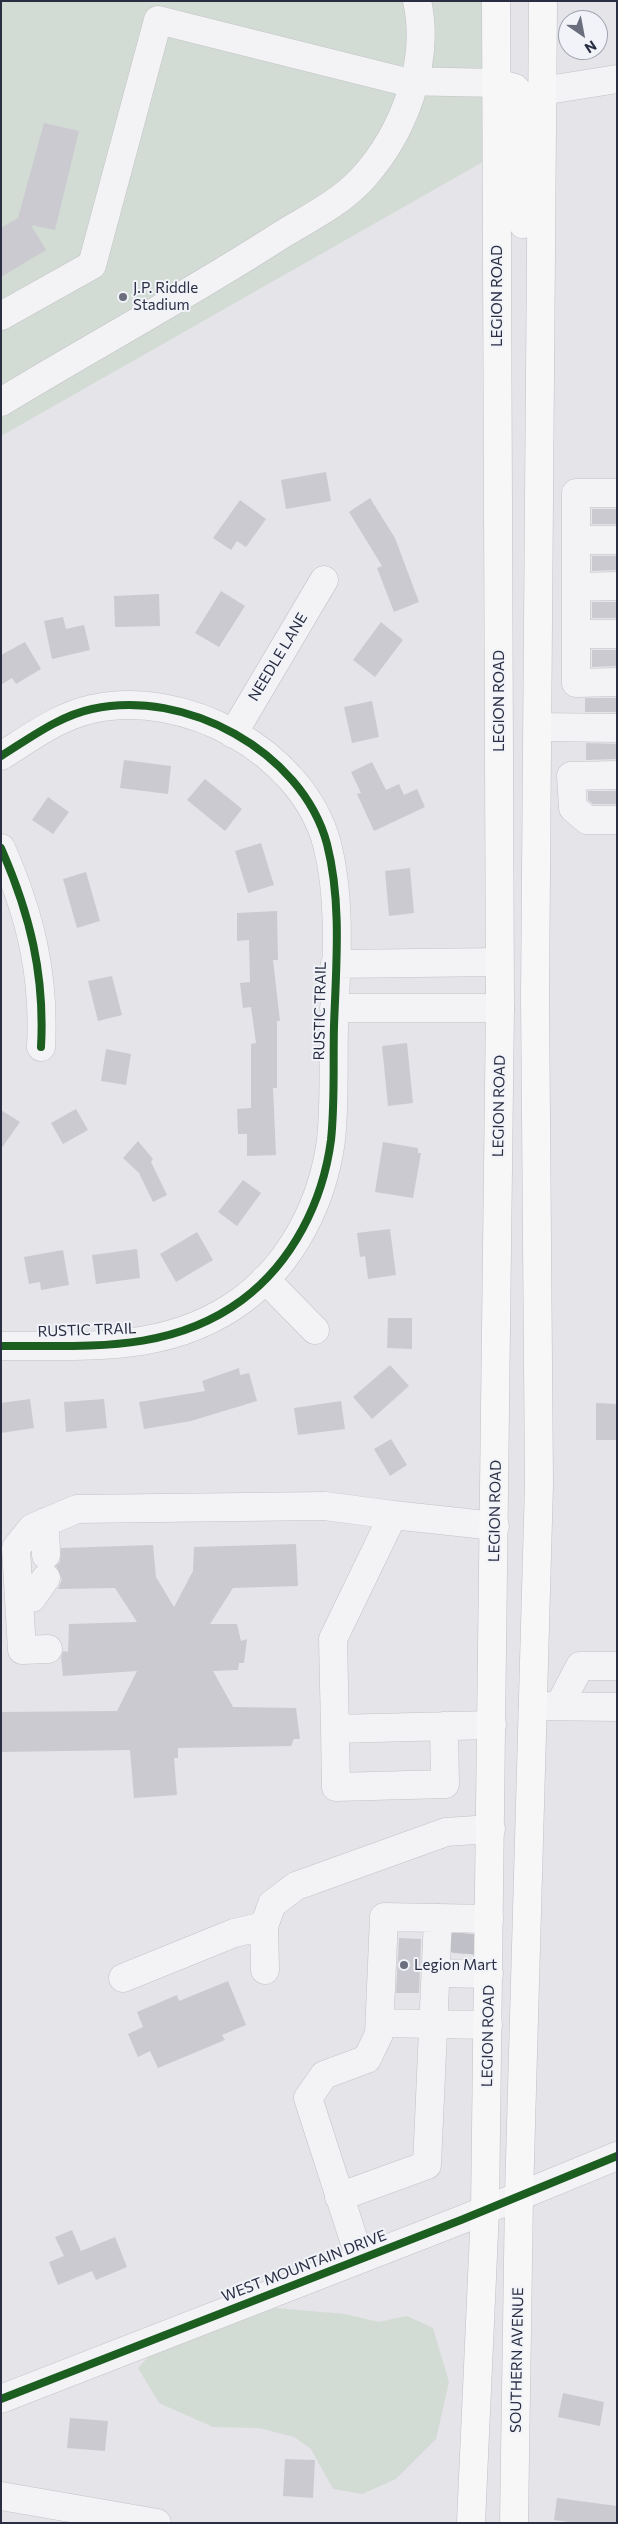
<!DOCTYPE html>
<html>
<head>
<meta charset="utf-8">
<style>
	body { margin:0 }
	#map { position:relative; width:618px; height:2524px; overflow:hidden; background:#e4e4e9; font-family:Commissioner,sans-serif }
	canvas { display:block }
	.frame { position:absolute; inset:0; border:2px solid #292e43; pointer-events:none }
	.north { position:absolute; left:558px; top:10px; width:50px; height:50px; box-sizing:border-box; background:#f1f3f8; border:1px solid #a1a4b0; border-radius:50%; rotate:147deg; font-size:14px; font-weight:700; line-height:20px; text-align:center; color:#292e43 }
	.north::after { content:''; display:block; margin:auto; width:18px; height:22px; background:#6a6e7d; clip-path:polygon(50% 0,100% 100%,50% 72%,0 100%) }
</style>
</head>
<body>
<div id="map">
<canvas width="618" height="2524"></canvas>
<div class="frame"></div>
<div class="north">N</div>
</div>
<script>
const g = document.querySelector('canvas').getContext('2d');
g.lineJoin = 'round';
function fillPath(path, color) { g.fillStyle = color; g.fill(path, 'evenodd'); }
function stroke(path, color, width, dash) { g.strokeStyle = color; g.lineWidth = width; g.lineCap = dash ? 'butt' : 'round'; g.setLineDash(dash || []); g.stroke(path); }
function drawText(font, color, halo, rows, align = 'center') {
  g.font = font + ' Commissioner,sans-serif'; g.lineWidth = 4; g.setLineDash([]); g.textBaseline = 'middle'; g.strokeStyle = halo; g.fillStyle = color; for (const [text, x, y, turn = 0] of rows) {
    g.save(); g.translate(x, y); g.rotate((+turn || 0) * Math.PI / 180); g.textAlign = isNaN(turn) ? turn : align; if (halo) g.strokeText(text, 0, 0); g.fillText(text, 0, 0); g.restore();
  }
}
fillPath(new Path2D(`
	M1,1H486L488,159L1,436Z
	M275,2308L345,2314L379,2322L407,2316L433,2328L449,2382L436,2439L396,2479L362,2494L333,2489L311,2449L294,2437L259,2428L213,2427L159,2403L138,2368L150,2355Z`), '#d2dcd4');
fillPath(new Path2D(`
	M44,123L79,131L55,230L31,225L46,250L1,277V228L18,218Z
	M326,472L331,501L286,509L281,480Z
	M370,498L395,538L419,602L394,612L377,568L382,566L349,512Z
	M240,500L266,519L246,547L237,541L231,550L213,538Z
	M592,509H617V524H592Z
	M592,556H617V570L592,571Z
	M221,591L245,606L219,647L195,633Z
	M159,594L160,626L115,627L114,596Z
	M592,602H617V618H592Z
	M63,617L66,629L84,625L90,650L52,659L44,621Z
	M381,622L403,640L375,677L353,660Z
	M25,642L41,669L16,684L12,678L1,685V655Z
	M592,650H617V666L592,667Z
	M585,698H617V712H585Z
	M372,701L379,737L352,743L344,707Z
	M586,743L617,744V759L586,760Z
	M124,760L171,766L168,794L120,788Z
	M372,762L386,790L399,784L404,795L417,789L425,807L374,831L357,794L361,793L351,772Z
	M205,779L242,809L225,831L187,800Z
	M588,791H617V804H593L588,800Z
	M48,797L69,812L53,834L32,820Z
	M261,843L274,885L248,893L235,851Z
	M410,868L414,913L389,916L385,871Z
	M86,872L100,921L77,928L63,879Z
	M277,911L278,960H273L280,1021H277V1088H273L276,1155L247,1156V1134H238L237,1109L251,1108V1044L256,1043L251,1007L243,1008L240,983L250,982L249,940L237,941V913Z
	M112,976L122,1015L98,1021L88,981Z
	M407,1043L413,1103L388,1106L382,1046Z
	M106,1049L131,1054L126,1085L101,1081Z
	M76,1109L88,1130L63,1144L51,1123Z
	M1,1110L20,1122L1,1149Z
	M138,1141L153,1159L151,1162L167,1195L153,1202L139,1173L123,1158Z
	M383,1142L418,1148V1153H421L413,1198L375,1192Z
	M243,1180L261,1193L237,1226L218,1212Z
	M390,1229L396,1275L368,1279L365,1256L360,1257L357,1233Z
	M197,1232L213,1260L176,1282L160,1254Z
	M137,1249L140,1278L96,1284L92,1255Z
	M63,1250L69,1285L41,1290L40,1282L29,1284L24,1257Z
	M388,1318H412V1349L387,1348Z
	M390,1365L409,1386L372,1419L353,1397Z
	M239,1368L240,1375L249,1373L257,1401L191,1421L144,1429L139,1402L205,1391L202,1381Z
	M30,1399L34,1428L1,1433V1403Z
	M104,1399L107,1428L66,1432L64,1402Z
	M341,1401L345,1429L298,1435L294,1408Z
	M596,1403L617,1404V1440H596Z
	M391,1439L407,1465L390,1476L374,1449Z
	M296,1544L298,1586L233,1588L210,1624H237L241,1641L247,1639L244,1663H239L238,1670L213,1671L233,1707L296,1708L300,1739H294L291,1746L178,1748V1758H174L177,1795L134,1798L130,1750L1,1752V1712L117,1711L137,1671L63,1676L61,1657L63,1651L68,1652L69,1624L137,1622L115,1588L58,1589L62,1579L56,1566L60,1562L61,1548L153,1545L156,1577L174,1607L193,1571L194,1547Z
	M453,1934H466L465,1954L452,1953Z
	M399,1938L421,1939L419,1993H396Z
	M228,1981L246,2025L222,2035L225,2040L158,2068L150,2051L138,2057L128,2034L143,2027L137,2012L177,1995L179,2001Z
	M72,2230L81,2251L115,2237L127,2267L96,2280L92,2271L58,2285L49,2262L64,2256L55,2237Z
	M563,2393L604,2402L600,2426L558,2417Z
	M70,2418L108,2421L105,2451L67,2448Z
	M285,2459L315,2460L313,2498L283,2496Z
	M557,2498L617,2506V2523H576L554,2520Z`), '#cacad0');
stroke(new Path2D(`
	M460,1953L462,1933`), '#bfc0c8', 28, [28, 14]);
const minor = new Path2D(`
	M542,91L617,79
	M1,316L92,265L158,20L402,81L497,83
	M1,402C93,346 188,295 278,237C305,220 339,204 362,179C403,134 431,63 417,1
	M617,493H576V683L617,682
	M576,540H617
	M576,587L617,586
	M576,634H617
	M538,727L617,728
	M233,734L324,580
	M1,756C30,738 59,716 92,709C184,688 302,751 327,844C342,902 336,967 334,1026C333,1063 335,1103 331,1140C323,1201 293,1262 242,1300C169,1354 87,1345 1,1346
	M617,775L571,776L573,808L587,820H617
	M1,848C30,914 45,975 41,1047
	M335,964L499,962
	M334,1008H500
	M265,1279L315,1330
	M45,1522L46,1555
	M19,1598H32L46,1578
	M48,1649L22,1650L16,1548L32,1528L77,1509L325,1506L393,1515
	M533,1706L617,1707
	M559,1706L580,1666H617
	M444,1726L445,1784L336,1787L335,1729L492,1725
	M335,1729L333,1639L393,1515L495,1526
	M265,1970L264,1926L272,1904L296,1886L446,1832L491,1829
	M436,1973L489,1974
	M123,1978L234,1933L264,1926
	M380,2023L488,2025
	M339,2197L427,2165L438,1918
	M360,2259L308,2098L324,2075L367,2059L379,2034L384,1917L489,1919
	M1,2399L461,2220L617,2156
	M1,2496L157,2523`);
const major = new Path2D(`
	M497,83L515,88L520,94L523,224
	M471,2523L485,2210L500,1008L496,1
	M514,2523L519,2196L539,1484L535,996L543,1`);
stroke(minor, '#c2c2c7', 29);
stroke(major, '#bfc1c7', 29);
stroke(minor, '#f3f3f6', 28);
stroke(major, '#f7f7f7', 28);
stroke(new Path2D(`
	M1,756C30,738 59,716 92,709C184,688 302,751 327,844C342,902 336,967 334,1026C333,1063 335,1103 331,1140C323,1201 293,1262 242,1300C169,1354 87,1345 1,1346
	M1,848C30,914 45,975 41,1047
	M1,2399L461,2220L617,2156`), '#1b5e20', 8);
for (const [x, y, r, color] of [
	[123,297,5,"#6a6e7d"],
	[404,1965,5,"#6a6e7d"]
]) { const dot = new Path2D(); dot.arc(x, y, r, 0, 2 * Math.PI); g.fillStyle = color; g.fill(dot); stroke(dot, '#f1f3f8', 2); }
drawText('15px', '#292e43', '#f1f3f8', [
	["J.P. Riddle",133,288],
	["Stadium",133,305],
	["Legion Mart",414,1965]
], 'left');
drawText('15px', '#292e43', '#f1f3f8', [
	["LEGION ROAD",497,296,-90],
	["NEEDLE LANE",278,657,-59],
	["LEGION ROAD",499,701,-90],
	["RUSTIC TRAIL",320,1011,-89],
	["LEGION ROAD",499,1106,-89],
	["RUSTIC TRAIL",87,1330,-2],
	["LEGION ROAD",495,1511,-89],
	["LEGION ROAD",488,2036,-89],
	["WEST MOUNTAIN DRIVE",304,2266,-21],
	["SOUTHERN AVENUE",517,2360,-89]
]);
</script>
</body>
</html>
